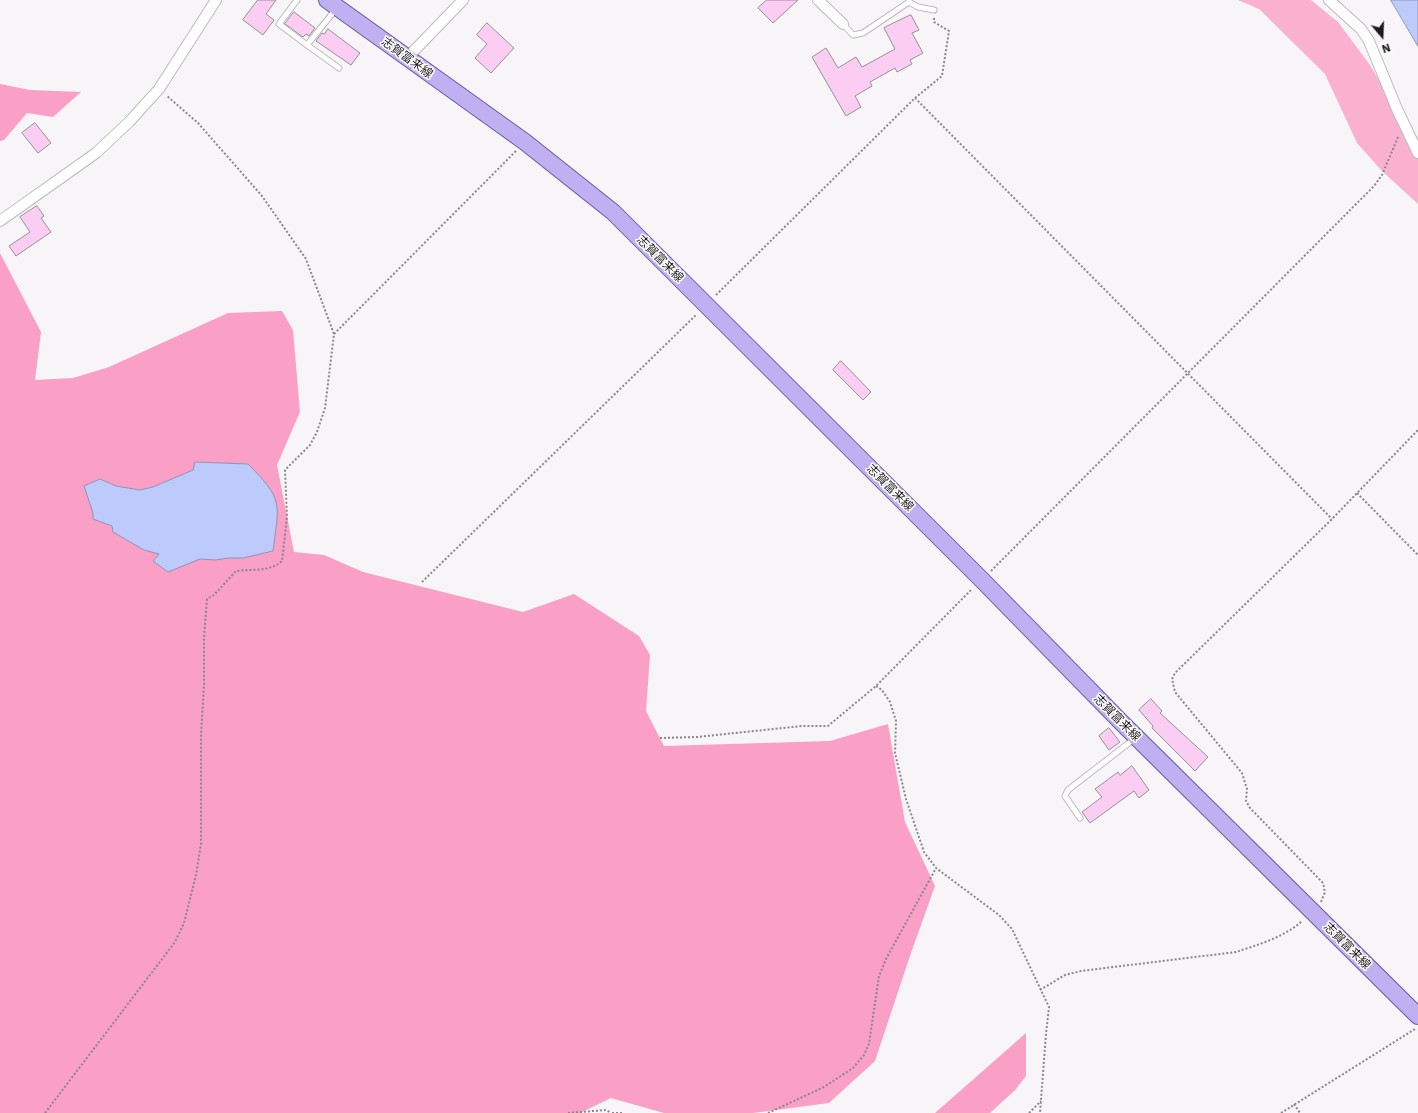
<!DOCTYPE html>
<html>
<head>
<meta charset="utf-8">
<style>
	body { margin:0 }
	#map { position:relative; width:1418px; height:1113px; overflow:hidden; background:#f7f5f8; font-family:"Work Sans",sans-serif }
	canvas { display:block }
	.north { position:absolute; left:1362px; top:16px; width:40px; height:40px; -webkit-text-stroke:3px #fff; paint-order:stroke; rotate:161deg; font-size:11px; font-weight:700; line-height:16px; text-align:center; color:#1c1b1c }
	.north::after { content:''; display:block; margin:auto; width:14px; height:18px; background:#1c1b1c; clip-path:polygon(50% 0,100% 100%,50% 72%,0 100%) }
</style>
</head>
<body>
<div id="map">
<canvas width="1418" height="1113"></canvas>
<div class="north">N</div>
</div>
<script>
const g = document.querySelector('canvas').getContext('2d');
g.lineJoin = 'round';
function fillPath(path, color) { g.fillStyle = color; g.fill(path, 'evenodd'); }
function stroke(path, color, width, dash) { g.strokeStyle = color; g.lineWidth = width; g.lineCap = dash ? 'butt' : 'round'; g.setLineDash(dash || []); g.stroke(path); }
function drawText(font, color, halo, rows, align = 'center') {
  g.font = font + ' "Work Sans","Noto Sans JP",sans-serif'; g.lineWidth = 3; g.setLineDash([]); g.textBaseline = 'middle'; g.strokeStyle = halo; g.fillStyle = color; for (const [text, x, y, turn = 0] of rows) {
    g.save(); g.translate(x, y); g.rotate((+turn || 0) * Math.PI / 180); g.textAlign = isNaN(turn) ? turn : align; if (halo) g.strokeText(text, 0, 0); g.fillText(text, 0, 0); g.restore();
  }
}
fillPath(new Path2D(`
	M1238,0H1311L1338,22L1370,65L1418,147V204L1382,171L1357,143L1325,74L1259,9Z`), '#fab1d0');
fillPath(new Path2D(`
	M0,84L30,90L81,92L53,117L27,113L4,140L0,141Z
	M0,253L41,332L35,380L73,378L109,367L228,313L282,311L293,330L300,412L277,465L294,552L324,555L363,572L523,612L574,594L639,636L650,655L646,711L664,746L830,741L888,724L905,822L935,886L911,953L875,1061L829,1103L753,1113H664L611,1098L580,1113H0Z
	M1026,1033V1076L1015,1090L990,1113H935Z`), '#fa9fc6');
const water = new Path2D(`
	M1391,0H1418V46Z
	M195,462L248,464C284,500 279,503 273,551L243,558H229L215,560L200,559L168,572L153,561L159,554L144,550L113,532L112,526L93,519V513L84,486L100,479L116,486L140,490L153,487L193,470Z`);
fillPath(water, '#bdcafc');
stroke(water, '#8d96b9', 1);
const building = new Path2D(`
	M258,0H276L266,14L274,20L263,35L243,20Z
	M767,0H798L773,23L758,8Z
	M294,12L315,28L309,36L306,34L303,37L285,24Z
	M911,15L919,30L912,33L923,53L910,60L912,64L897,72L895,68L870,82L872,86L855,96L861,107L846,116L812,57L826,48L838,68L856,57L862,67L895,49L884,28Z
	M487,23L514,48L491,73L475,58L487,44L477,35Z
	M328,29L360,53L351,65L316,41L322,33L324,34Z
	M35,123L51,143L38,153L22,133Z
	M37,206L44,216L41,218L51,232L16,256L9,246L30,232L20,217Z
	M841,361L871,392L863,400L833,370Z
	M1151,699L1162,711L1160,713L1208,757L1195,771L1152,728L1153,726L1139,710Z
	M1109,728L1120,742L1109,750L1099,736Z
	M1132,766L1149,790L1139,798L1134,791L1090,823L1082,812L1102,797L1095,789L1118,772L1120,775Z`);
fillPath(building, '#fbcdf2');
stroke(building, '#959194', 1);
const lane = new Path2D(`
	M297,0L279,24L307,45L336,9
	M843,24L853,35L863,33L909,2L918,7L934,10
	M307,45L339,68
	M1080,818L1065,796L1068,790L1134,739`);
const street = new Path2D(`
	M818,0L843,24
	M1329,0L1361,29L1369,41L1397,109L1418,153
	M407,58L463,0
	M0,221L96,153L129,122L159,89L216,0`);
const primary = new Path2D(`
	M327,0L525,142L613,212L982,580L1121,722L1418,1016`);
stroke(lane, '#bdbabe', 7);
stroke(street, '#bdbabe', 12);
stroke(primary, '#6b59a1', 18);
stroke(new Path2D(`
	M915,98L1332,519
	M716,295L915,98L942,76L949,31L934,22V18
	M334,334L516,151
	M1357,493L1418,555
	M991,571L1374,186L1382,175L1398,137
	M422,582L696,315
	M876,686L882,690L890,702L896,721L895,753L906,799L924,852L936,868L999,915L1012,929L1049,1007L1046,1034L1040,1113
	M660,738L697,737L802,726H828L876,686L972,589
	M1321,902L1325,892L1323,883L1250,808L1246,801L1247,789L1242,773L1175,692L1172,679L1175,673L1332,519L1418,430
	M1040,990L1065,975L1081,971L1236,952C1257,945 1285,937 1302,921
	M1294,1104L1300,1113
	M45,1113L175,942L184,923L196,875L201,844V735L204,685V638L207,599L214,595L236,571C251,569 270,572 282,561L287,517L285,470L310,445L317,432L325,408L334,334L306,259L262,196L198,123L167,96
	M568,1113L606,1110L611,1113
	M612,1113H624
	M768,1113L824,1087L853,1068L864,1055L869,1044L879,976L886,959L936,868
	M1029,1113L1041,1101
	M1281,1113L1415,1029`), '#898789', 2, [2, 2]);
stroke(lane, '#fff', 5);
stroke(street, '#fff', 10);
stroke(primary, '#c0b0f2', 16);
drawText('12px', '#1c1b1c', '#fff', [
	["志賀富来線",407,58,36],
	["志賀富来線",660,259,45],
	["志賀富来線",890,488,45],
	["志賀富来線",1117,718,45],
	["志賀富来線",1347,946,45]
]);
</script>
</body>
</html>
